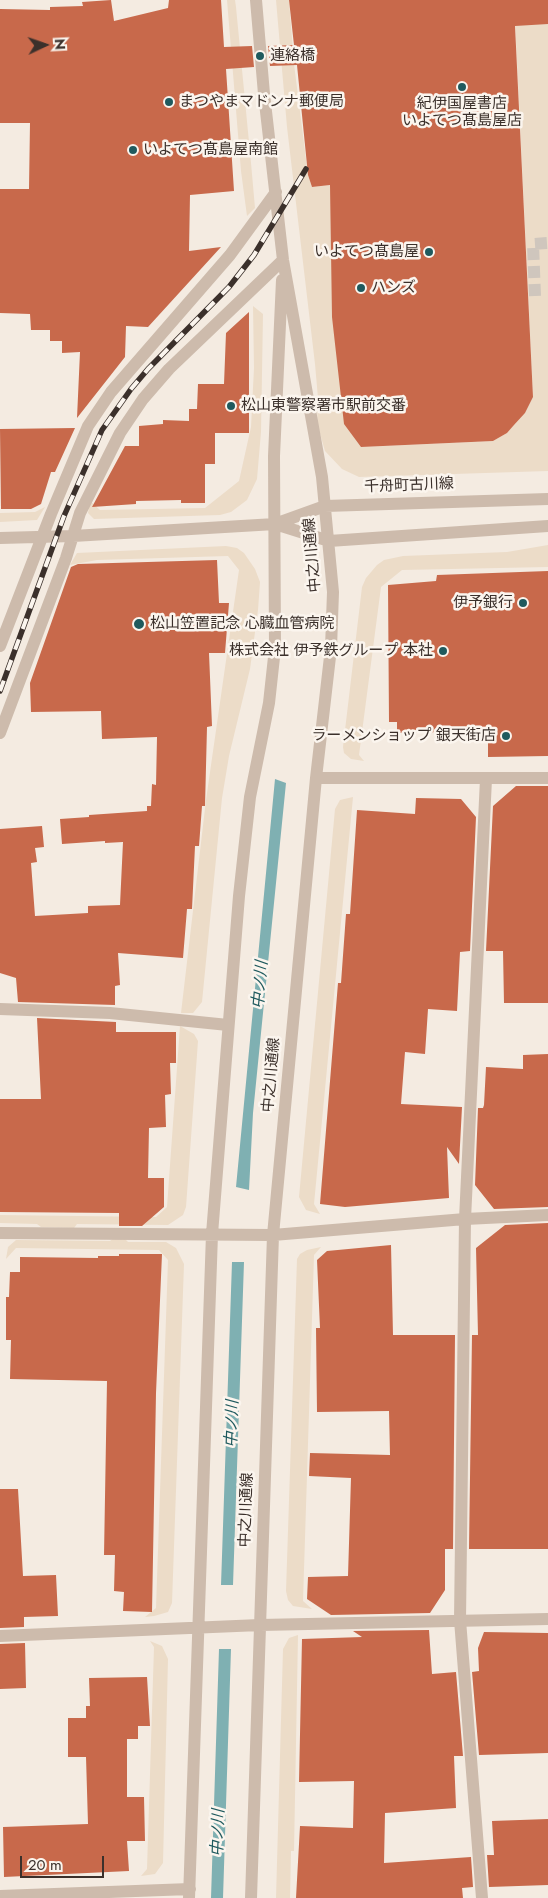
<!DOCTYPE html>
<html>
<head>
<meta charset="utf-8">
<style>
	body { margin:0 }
	#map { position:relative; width:548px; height:1898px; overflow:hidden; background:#f4ebe1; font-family:Jost,sans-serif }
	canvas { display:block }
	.north { position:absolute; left:20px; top:20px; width:50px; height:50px; -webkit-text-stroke:4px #fbf5ee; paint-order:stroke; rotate:87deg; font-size:14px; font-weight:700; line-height:20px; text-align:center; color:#3b302b }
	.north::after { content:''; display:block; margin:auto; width:18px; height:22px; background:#3b302b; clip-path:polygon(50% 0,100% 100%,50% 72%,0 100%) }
	.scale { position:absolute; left:20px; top:1856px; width:84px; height:22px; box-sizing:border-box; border:2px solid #3b302b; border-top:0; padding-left:6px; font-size:15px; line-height:18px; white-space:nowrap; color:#3b302b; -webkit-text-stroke:4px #fbf5ee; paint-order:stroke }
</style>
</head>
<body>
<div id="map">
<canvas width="548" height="1898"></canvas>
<div class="north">N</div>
<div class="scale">20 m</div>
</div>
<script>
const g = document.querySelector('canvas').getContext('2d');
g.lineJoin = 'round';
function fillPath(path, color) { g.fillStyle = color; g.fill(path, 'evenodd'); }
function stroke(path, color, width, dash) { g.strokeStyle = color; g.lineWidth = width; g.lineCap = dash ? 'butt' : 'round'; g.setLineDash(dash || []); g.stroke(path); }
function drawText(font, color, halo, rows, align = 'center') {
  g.font = font + ' Jost,"Noto Sans JP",sans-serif'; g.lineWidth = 5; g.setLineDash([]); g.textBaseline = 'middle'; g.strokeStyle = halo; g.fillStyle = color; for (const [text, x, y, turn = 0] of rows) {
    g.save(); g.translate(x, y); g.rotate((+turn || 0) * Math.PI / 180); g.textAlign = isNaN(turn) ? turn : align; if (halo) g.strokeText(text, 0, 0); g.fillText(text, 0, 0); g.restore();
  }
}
fillPath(new Path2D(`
	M227,0H235L236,7L251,163L255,208L247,216L241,171Z
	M276,0H289L294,64L308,175L312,187L330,185L362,447L493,441L507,433L514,425L525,413L533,397L514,0L548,24V471L359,477L342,469L325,451L317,423L318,398L315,364L287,127Z
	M253,306L263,314L261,432L257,479L247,500L231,512L220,515L94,519L88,513L90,501L100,510L205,508L239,481L251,427L254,368Z
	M45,507L37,520L0,522V513L35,512Z
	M548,545V567L402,570L381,587L359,755L364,761L351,759L344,753L343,747L362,587L366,578L377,565L384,560L403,556L507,552Z
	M226,546L237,548L244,553L255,569L260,582L258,610L250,669L229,756L222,798L202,1002L193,1013H181L206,800L239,570L228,556L97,560L70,565L77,553Z
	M353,797L314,1204L320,1214L306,1210L299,1197L335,809L340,800Z
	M180,1026L194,1034L198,1041L186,1207L183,1215L168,1225L77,1224L74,1228L41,1227L37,1224L0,1223V1215L156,1217L167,1207Z
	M114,1238H124L128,1242H166L176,1248L184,1264L172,1603L168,1612L154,1616L145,1617L156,1608L168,1260L159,1250L16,1248L6,1259L8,1247L16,1240L110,1241Z
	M321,1247L314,1255L303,1601L312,1609L293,1606L288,1600L286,1591L297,1259L300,1254L307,1250Z
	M298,1635L294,1851H291L290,1898H276L283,1649L289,1638Z
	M150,1641L162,1646L168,1659L163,1863L155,1874L141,1876L147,1869L154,1647Z`), '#ecdcc8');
fillPath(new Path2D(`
	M275,779L286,783L253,1113L249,1190L236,1187Z
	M232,1262H244L233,1585H221Z
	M219,1649H231L223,1898H211Z`), '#7fb0b2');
fillPath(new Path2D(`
	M111,0L114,21L168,8L169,0H221L224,47L252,46L254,67L226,69L234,191L190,195L189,251L221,247L148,327L126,326L125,357L77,418L80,352L62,353V341H50V330H31L30,314L0,313V189H29L30,123H0V9L50,10V7L83,6L82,2Z
	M289,0H548V24L515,26L533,397L525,413L514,425L507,433L493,441L361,447L344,424L332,317L330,185L312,187L308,175L297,65L270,66L268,46L294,45Z
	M249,312V433H215V464H205V503H181V500L136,501V504L92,507L125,446H139V426L163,424V420L189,421V409H197L198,384H224L226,333Z
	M75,428L55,472H51L41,504L31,509H1L0,429Z
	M217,560L219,603H229L225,653H209L212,726L207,727L205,806H202L199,846H195L192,909H187L183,958L118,953L120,985L115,986V1005L18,1002L16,978L0,973V829L42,826L44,847L35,848L37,862L31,863L35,916L88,913V906L120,905L123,842L105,843V841L62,844L60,819L89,817V815L147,811V806H151L152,784L156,785L157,737L102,739L101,711L31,712L30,683L71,567L78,564Z
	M548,571V756L488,757V731L397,733V722H389L388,585L436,581L437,575Z
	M516,786H548V1003H504L503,951H486L493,806Z
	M416,798L461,799L476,817L470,951L460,952L457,1011L428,1009L425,1054L405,1052L401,1104L462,1107L459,1164L447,1147L449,1198L345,1207L320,1204L338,983H341L346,914H350L357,810L415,814Z
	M37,1018L116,1022V1032H176V1063H170L171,1094L165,1095L166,1127L149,1128L148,1178H164V1207L142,1226H119V1213L0,1212V1099H41Z
	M548,1054V1207L494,1209L475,1185L478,1108H483L484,1105L486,1067L523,1069V1055Z
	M548,1223V1549H469L472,1335H478L476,1248L505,1225Z
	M391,1245L393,1335H455L453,1549H445V1590L430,1613L331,1615L307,1599L308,1577L348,1576L351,1478L309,1476L310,1453L390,1455L389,1411L317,1412L316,1328H320L317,1260L327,1251Z
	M119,1254H162L156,1393L152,1612L123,1611L124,1592L114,1591L115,1555H104L107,1381L10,1379L11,1340H6V1297H9L10,1272H20V1257L98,1258V1256H119Z
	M0,1489H18L23,1576L56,1575L58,1616L24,1617V1627L0,1628Z
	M429,1630L432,1674L456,1672L463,1756H454L456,1808L385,1813L384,1863L471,1857L473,1887L462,1888L463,1898H296L300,1826L353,1828L354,1781L299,1782L302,1639L362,1637L353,1631Z
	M484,1632L548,1633V1753L479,1755L472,1672L479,1671L478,1648Z
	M25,1643L26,1688L0,1689V1644Z
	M147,1677L150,1726H138V1739H127V1797H144L145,1841H127L129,1871L4,1877L3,1827L88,1824L86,1757H68V1718H86V1706H90L89,1678Z
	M548,1819V1885L489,1887L487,1855H494L492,1821Z`), '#c8694b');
stroke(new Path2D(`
	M535,296L533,244L548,243`), '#cfc6bd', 12, [12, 6]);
stroke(new Path2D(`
	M275,524L329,541L548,526
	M0,538L73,536L275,524L325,506L548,499
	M0,646L51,514L88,426L111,392L230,255L276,192
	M0,733L66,558L80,513L120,433L143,399L169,369L283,260
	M316,778H548
	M0,1009L110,1013L228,1025
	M0,1233L273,1235L465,1219L548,1215
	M0,1636L260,1625L548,1619
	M0,1896L190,1889
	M189,1898L212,1234L239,896L250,797L269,703L275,648L274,456L282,280
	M251,1898L273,1235L316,778L331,648L333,592L322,477L283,260L264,94L256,0
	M482,1898L460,1620L465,1219L486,779`), '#cdbbac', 12);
const rail = new Path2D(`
	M0,691L64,516L102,430L131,389L148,369L229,287L254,255L306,169`);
stroke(rail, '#3b302b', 5.5);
stroke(rail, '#fbf5ee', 4, [11]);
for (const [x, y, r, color] of [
	[260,56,5,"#1f5a5e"],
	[462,87,5,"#1f5a5e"],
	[169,102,5,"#1f5a5e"],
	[133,150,5,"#1f5a5e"],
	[429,252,5,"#1f5a5e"],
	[361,288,5,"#1f5a5e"],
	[231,406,5,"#1f5a5e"],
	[523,603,5,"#1f5a5e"],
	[139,624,6,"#1f5a5e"],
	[443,651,5,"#1f5a5e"],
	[506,736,5,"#1f5a5e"]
]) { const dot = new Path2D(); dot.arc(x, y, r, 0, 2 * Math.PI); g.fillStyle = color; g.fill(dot); stroke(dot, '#fbf5ee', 2); }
drawText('15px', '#3b302b', '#fbf5ee', [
	["連絡橋",270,56],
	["まつやまマドンナ郵便局",179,102],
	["紀伊国屋書店",462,104,"center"],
	["いよてつ髙島屋店",462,121,"center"],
	["いよてつ髙島屋南館",143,150],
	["いよてつ髙島屋",419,252,"right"],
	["ハンズ",371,288],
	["松山東警察署市駅前交番",241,406],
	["伊予銀行",513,603,"right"],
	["松山笠置記念 心臓血管病院",150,624],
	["株式会社 伊予鉄グループ 本社",433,651,"right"],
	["ラーメンショップ 銀天街店",496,736,"right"]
], 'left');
drawText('15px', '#3b302b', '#fbf5ee', [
	["千舟町古川線",409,486,-2],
	["中之川通線",313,555,-95],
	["中之川通線",272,1075,-85],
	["中之川通線",247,1510,-88]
]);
drawText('italic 16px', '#1f5a5e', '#fbf5ee', [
	["中ノ川",261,985,-85],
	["中ノ川",233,1424,-88],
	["中ノ川",219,1833,-88]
]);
</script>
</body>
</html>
